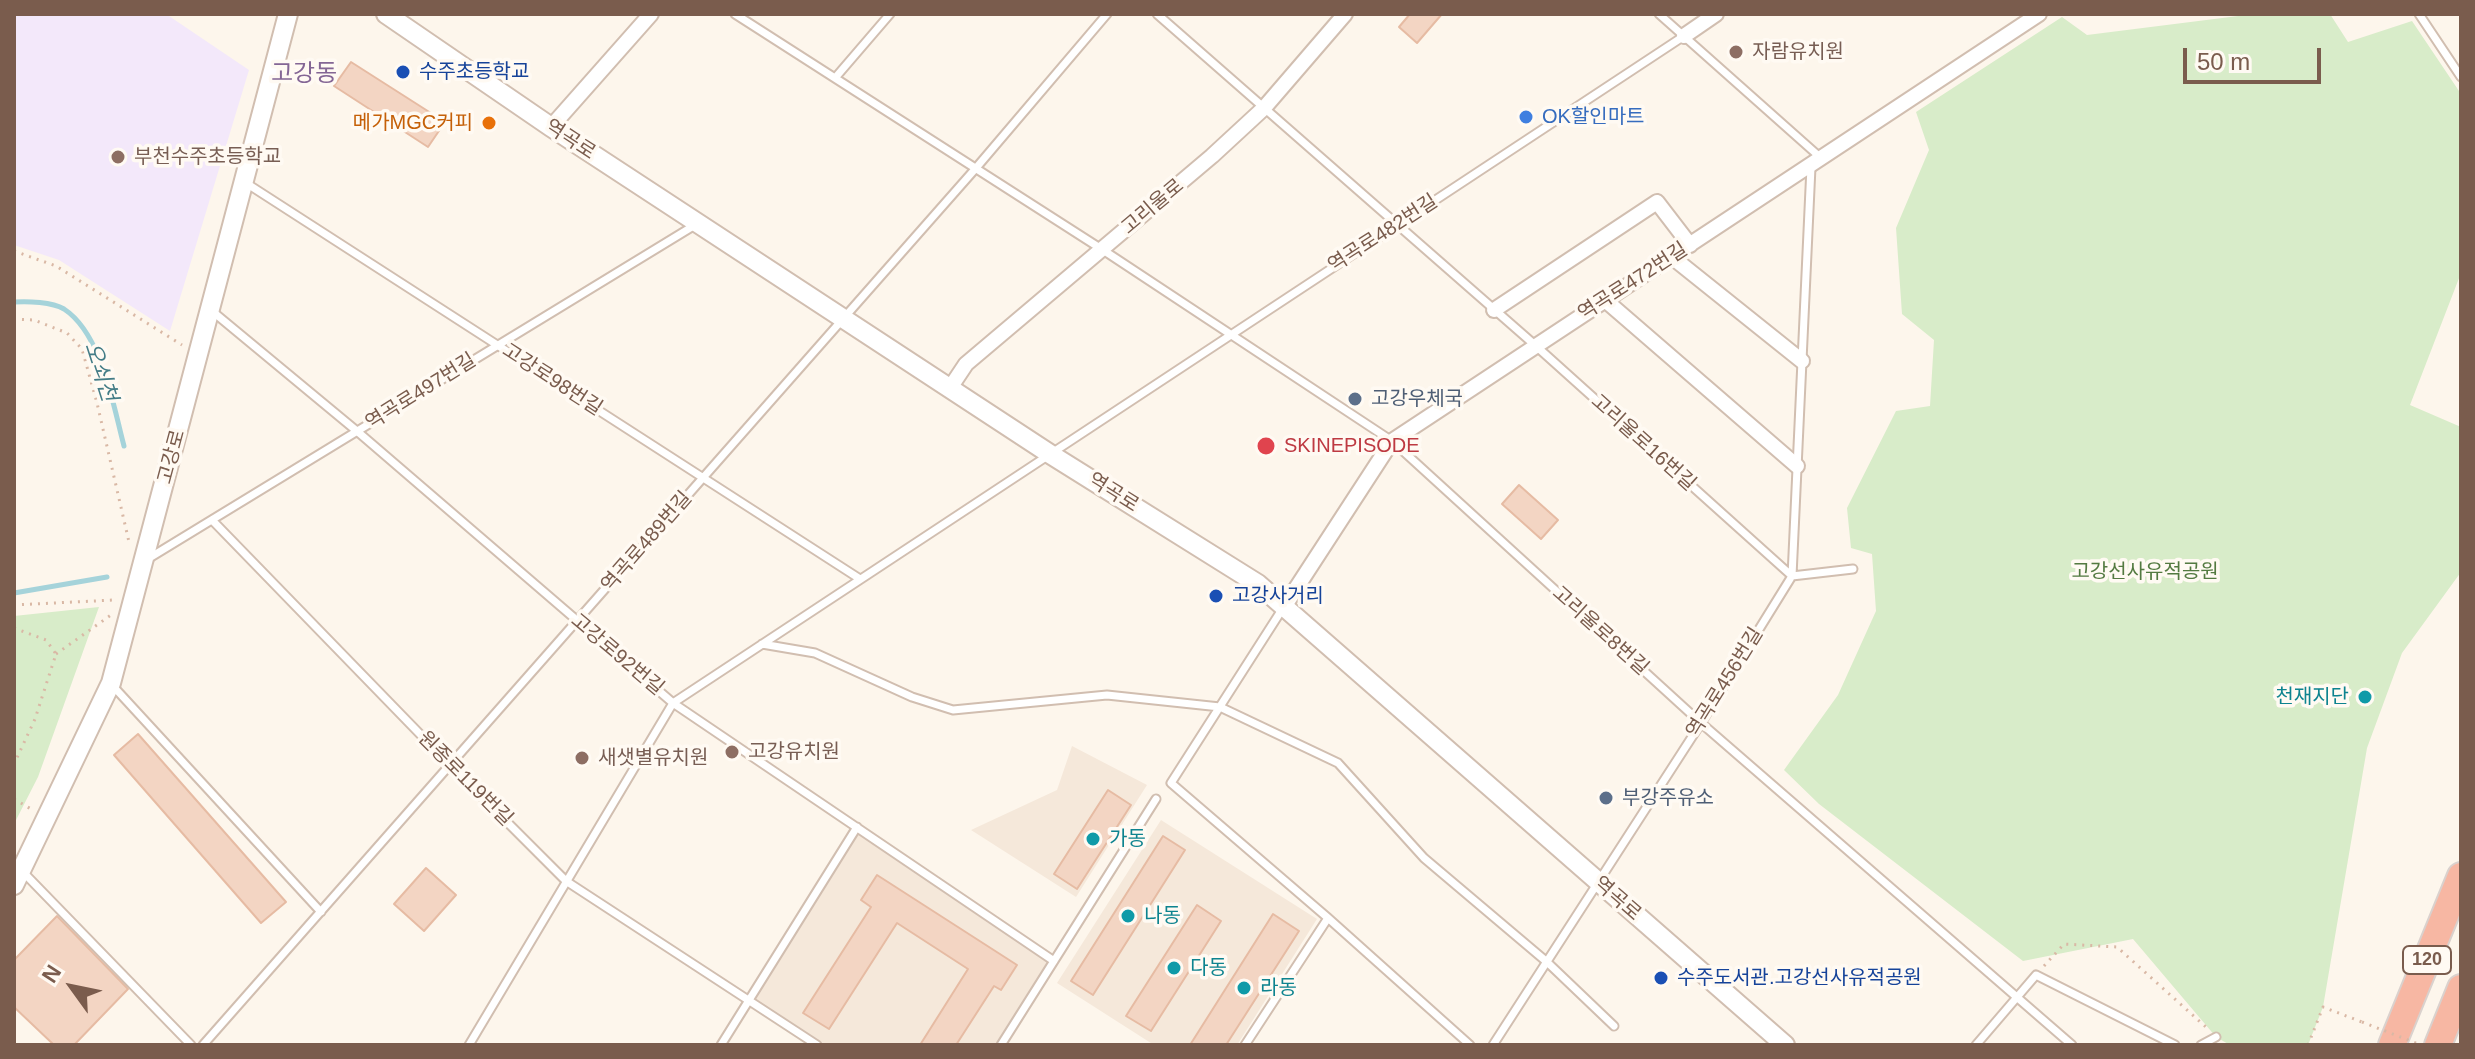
<!DOCTYPE html>
<html>
<head>
<meta charset="utf-8">
<style>
	body { margin:0 }
	#map { position:relative; width:2475px; height:1059px; overflow:hidden; background:#fdf6ec; font-family:Arial,sans-serif }
	canvas { display:block }
	.frame { position:absolute; inset:0; border:16px solid #7a5c4d; pointer-events:none }
	.north { position:absolute; left:32px; top:947px; width:80px; height:80px; -webkit-text-stroke:6px #fffaf3; paint-order:stroke; rotate:303deg; font-size:22px; font-weight:700; line-height:32px; text-align:center; color:#7a5c4d }
	.north::after { content:''; display:block; margin:auto; width:28px; height:36px; background:#7a5c4d; clip-path:polygon(50% 0,100% 100%,50% 72%,0 100%) }
	.scale { position:absolute; left:2183px; top:48px; width:138px; height:36px; box-sizing:border-box; border:4px solid #7a5c4d; border-top:0; padding-left:10px; font-size:24px; line-height:28px; white-space:nowrap; color:#7a5c4d; -webkit-text-stroke:6px #fffaf3; paint-order:stroke }
</style>
</head>
<body>
<div id="map">
<canvas width="2475" height="1059"></canvas>
<div class="frame"></div>
<div class="north">N</div>
<div class="scale">50 m</div>
</div>
<script>
const g = document.querySelector('canvas').getContext('2d');
g.lineJoin = 'round';
function fillPath(path, color) { g.fillStyle = color; g.fill(path, 'evenodd'); }
function stroke(path, color, width, dash) { g.strokeStyle = color; g.lineWidth = width; g.lineCap = dash ? 'butt' : 'round'; g.setLineDash(dash || []); g.stroke(path); }
function drawText(font, color, halo, rows, align = 'center') {
  g.font = font + ' Arial,"Noto Sans KR",sans-serif'; g.lineWidth = 7; g.setLineDash([]); g.textBaseline = 'middle'; g.strokeStyle = halo; g.fillStyle = color; for (const [text, x, y, turn = 0] of rows) {
    g.save(); g.translate(x, y); g.rotate((+turn || 0) * Math.PI / 180); g.textAlign = isNaN(turn) ? turn : align; if (halo) g.strokeText(text, 0, 0); g.fillText(text, 0, 0); g.restore();
  }
}
fillPath(new Path2D(`
	M1072,746L1147,785L1076,897L971,830L1057,790Z
	M1161,820L1317,919L1237,1045H1154L1057,983Z
	M858,832L1049,962L996,1045H823L754,1000Z`), '#f5e8da');
fillPath(new Path2D(`
	M14,14H166L249,70L170,331L59,260L14,245Z`), '#f3e8fa');
fillPath(new Path2D(`
	M2254,14H2330L2348,42L2412,21L2461,94V273L2410,405L2461,427V572L2402,653L2367,748L2323,1007L2308,1045H2230L2216,1037L2133,939L2023,961L1819,804L1784,770L1838,695L1876,611L1872,554L1851,548L1847,508L1896,411L1930,406L1934,340L1902,314L1896,228L1929,150L1916,112L2062,17L2087,35Z
	M99,607L38,777L14,824V616Z`), '#d8ecc9');
stroke(new Path2D(`
	M14,302C28,301 52,302 64,309C102,334 113,405 124,446
	M14,593L107,577`), '#a5d3da', 5);
const building = new Path2D(`
	M1410,14H1442L1417,43L1399,27Z
	M351,62L445,122L428,147L334,86Z
	M1519,485L1558,520L1541,539L1502,504Z
	M138,734L286,902L261,923L114,755Z
	M1108,790L1131,805L1077,889L1054,874Z
	M1163,836L1185,850L1093,995L1071,981Z
	M426,868L456,895L424,931L394,904Z
	M877,875L1017,965L1001,990L994,986L956,1045H920L968,969L897,923L829,1029L803,1013L871,907L861,900Z
	M1197,905L1221,921L1151,1031L1126,1016Z
	M1273,914L1299,931L1226,1045H1190Z
	M57,916L128,989L74,1045H54L14,1007V960Z`);
fillPath(building, '#f3d5c3');
stroke(building, '#e6bba3', 2);
const service = new Path2D(`
	M735,14L1103,250L1392,441L1701,723L2072,1045
	M1157,14L1536,346L1792,576L1853,569
	M1659,14L1821,158
	M2419,14L2461,77
	M835,78L890,14
	M246,183L860,579
	M212,311L358,432L673,703L1054,961
	M212,520L450,765L566,881L817,1045
	M146,560L695,225
	M1283,608L1171,783L1328,918L1470,1045
	M762,644L815,653L912,697L953,710L1107,695L1220,707L1338,763L1424,858L1547,962L1614,1026
	M112,685L321,912
	M24,873L191,1045
	M203,1045L976,168L1107,14
	M469,1045L673,703L1684,36
	M721,1045L857,827
	M1001,1045L1156,799
	M1245,1045L1328,918
	M1493,1045L1701,723L1792,576L1811,167
	M1976,1045L2036,975L2175,1045
	M2201,1045L2216,1037`);
const minor = new Path2D(`
	M1684,36L1716,14
	M551,127L651,14
	M1672,257L1802,361
	M1605,300L1797,466
	M1494,310L1657,202L1690,245
	M950,388L966,364L1212,156L1264,108L1345,14
	M1284,607L1392,441L2039,14`);
const tertiary = new Path2D(`
	M386,14L551,127L1050,454L1258,584L1785,1045
	M14,885L111,683L288,14`);
const motorway = new Path2D(`
	M2392,1045L2461,876
	M2438,1045L2461,988`);
stroke(service, '#d1beb0', 11);
stroke(minor, '#d1beb0', 18);
stroke(tertiary, '#d1beb0', 22);
stroke(motorway, '#dad1cd', 30);
stroke(new Path2D(`
	M14,251L56,266L182,345
	M14,319L34,320L67,333L82,349L97,403L129,542
	M14,605L114,600
	M14,628L46,640L56,654L35,719L14,764
	M56,654L111,615
	M14,799L31,809
	M2044,966L2064,944L2117,947L2207,1028
	M2308,1045L2323,1007L2362,1022`), '#d9b8a5', 3, [2, 6]);
stroke(service, '#fff', 7);
stroke(minor, '#fff', 14);
stroke(tertiary, '#fff', 18);
stroke(motorway, '#f7b7a3', 26);
stroke(new Path2D(`
	M2362,1022L2421,1045`), '#d9b8a5', 3, [2, 6]);
for (const [x, y, r, color] of [
	[1736,52,8,"#8d6e63"],
	[403,72,8,"#1a4fb4"],
	[1526,117,8,"#3f7fe0"],
	[489,123,8,"#e8710a"],
	[118,157,8,"#8d6e63"],
	[1355,399,8,"#5c6f8a"],
	[1266,446,10,"#e0444e"],
	[1216,596,8,"#1a4fb4"],
	[2365,697,8,"#0f9aa8"],
	[732,752,8,"#8d6e63"],
	[582,758,8,"#8d6e63"],
	[1606,798,8,"#5c6f8a"],
	[1093,839,8,"#0f9aa8"],
	[1128,916,8,"#0f9aa8"],
	[1174,968,8,"#0f9aa8"],
	[1661,978,8,"#1a4fb4"],
	[1244,988,8,"#0f9aa8"]
]) { const dot = new Path2D(); dot.arc(x, y, r, 0, 2 * Math.PI); g.fillStyle = color; g.fill(dot); stroke(dot, '#fffaf3', 3); }
for (const [x, y, w] of [
	[2427,960,48]
]) { const box = new Path2D(); box.roundRect(x - w / 2, y - 14, w, 28, 6); g.fillStyle = '#fffaf3'; g.fill(box); stroke(box, '#7a5c4d', 2); }
drawText('bold 18px', '#7a5c4d', null, [
	["120",2427,960]
]);
drawText('20px', '#785e54', '#fffaf3', [
	["자람유치원",1752,52],
	["부천수주초등학교",134,157],
	["고강유치원",748,752],
	["새샛별유치원",598,758]
], 'left');
drawText('20px', '#164399', '#fffaf3', [
	["수주초등학교",419,72],
	["고강사거리",1232,596],
	["수주도서관.고강선사유적공원",1677,978]
], 'left');
drawText('20px', '#366cbe', '#fffaf3', [
	["OK할인마트",1542,117]
], 'left');
drawText('20px', '#c56008', '#fffaf3', [
	["메가MGC커피",473,123]
], 'right');
drawText('20px', '#7a5c4d', '#fffaf3', [
	["역곡로",570,140,33],
	["고리울로",1153,207,-40],
	["역곡로482번길",1383,234,-33],
	["역곡로472번길",1633,282,-33],
	["고강로98번길",552,380,33],
	["역곡로497번길",421,392,-32],
	["고리울로16번길",1643,443,42],
	["고강로",172,457,-75],
	["역곡로",1113,493,32],
	["역곡로489번길",647,542,-49],
	["고리울로8번길",1600,631,42],
	["고강로92번길",617,655,40],
	["역곡로456번길",1725,683,-58],
	["원종로119번길",465,779,45],
	["역곡로",1617,899,41]
]);
drawText('20px', '#4e5e75', '#fffaf3', [
	["고강우체국",1371,399],
	["부강주유소",1622,798]
], 'left');
drawText('20px', '#be3a42', '#fffaf3', [
	["SKINEPISODE",1284,446]
], 'left');
drawText('20px', '#537a41', '#fffaf3', [
	["고강선사유적공원",2145,572]
]);
drawText('20px', '#0d838f', '#fffaf3', [
	["천재지단",2349,697,"right"],
	["가동",1109,839],
	["나동",1144,916],
	["다동",1190,968],
	["라동",1260,988]
], 'left');
drawText('italic 22px', '#437c86', '#fffaf3', [
	["오쇠천",100,372,72]
]);
drawText('24px', '#846695', '#fffaf3', [
	["고강동",304,74]
]);
</script>
</body>
</html>
